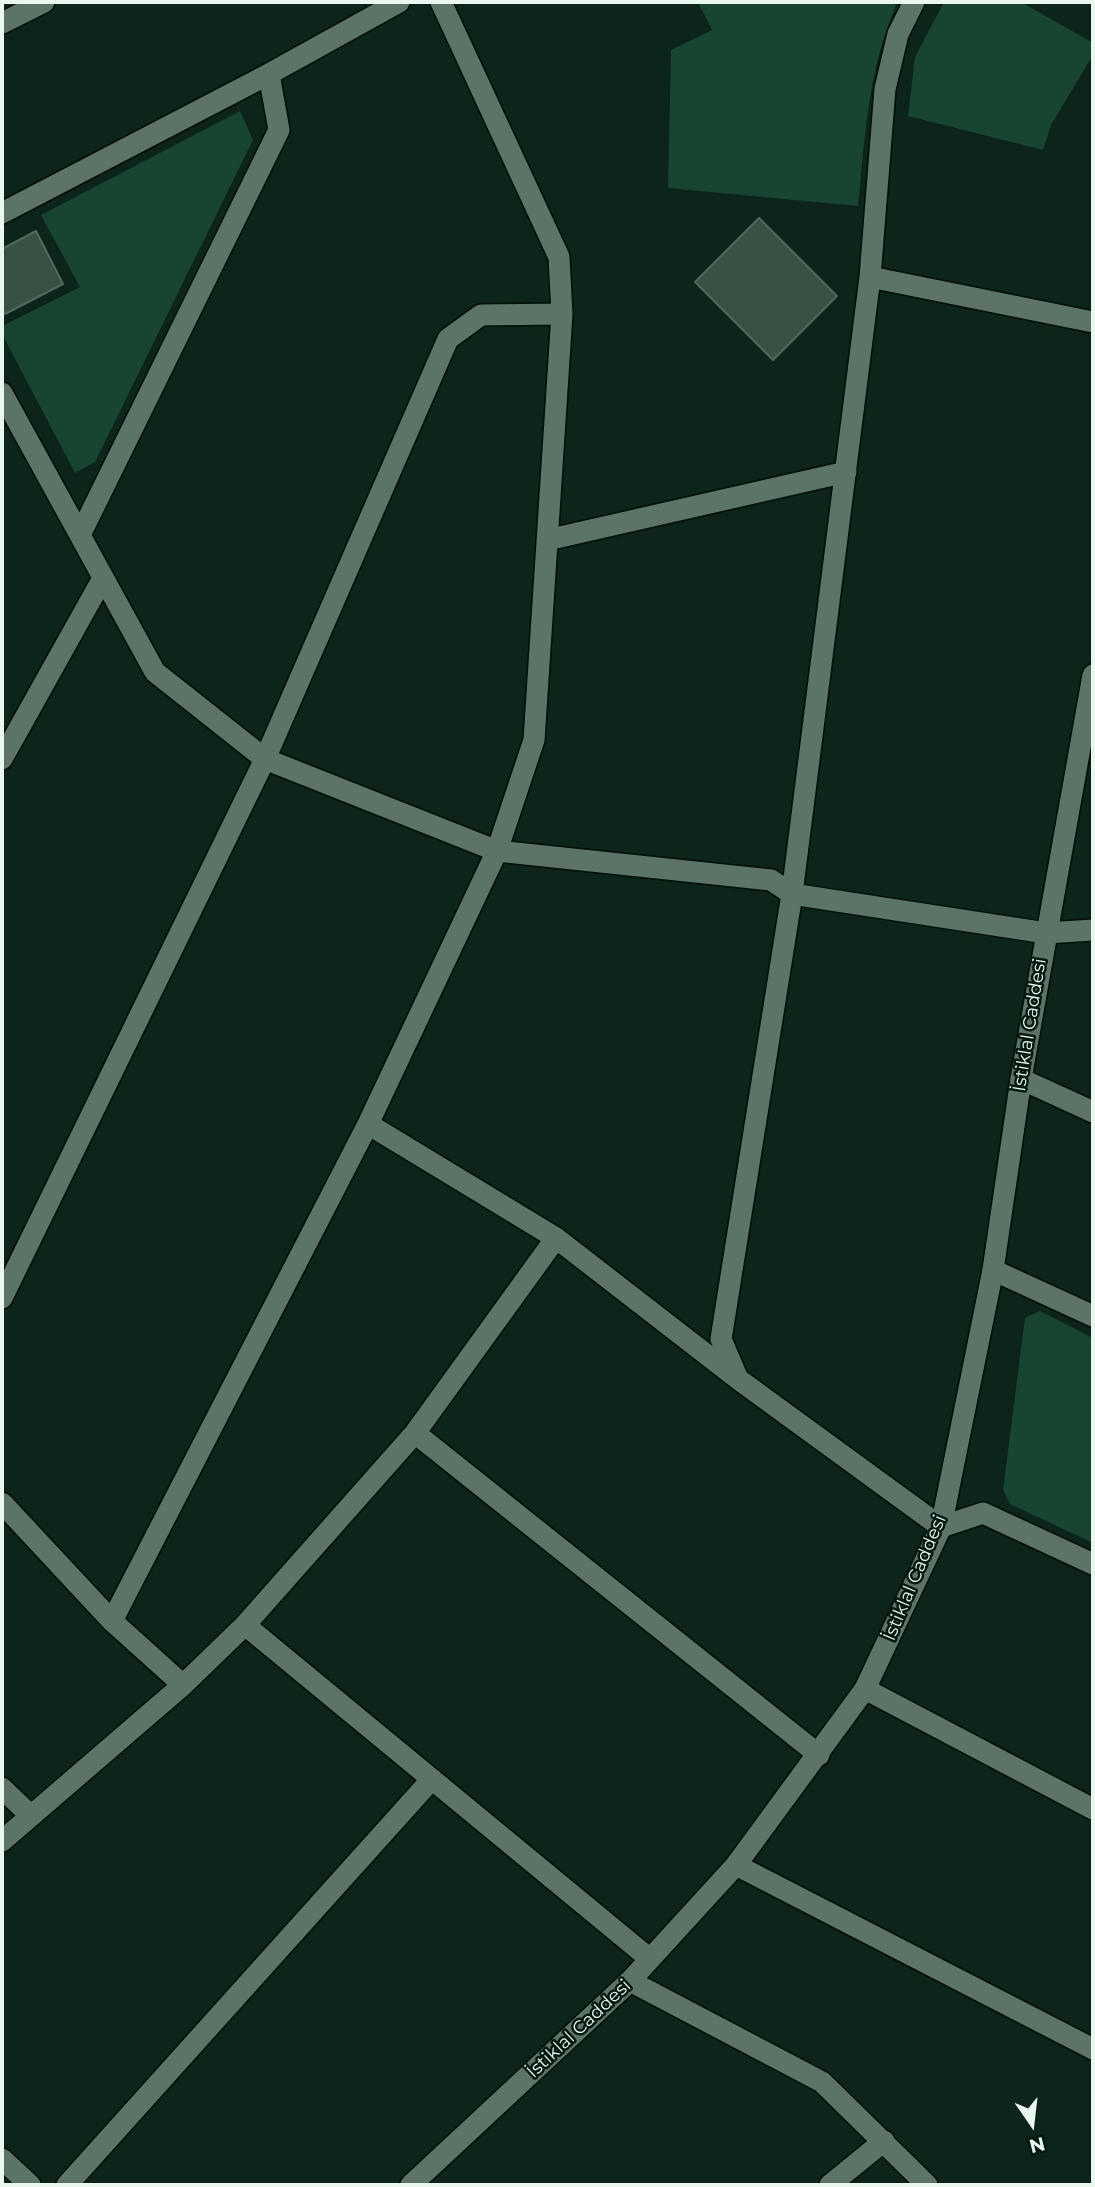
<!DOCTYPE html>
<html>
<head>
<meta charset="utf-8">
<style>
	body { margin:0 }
	#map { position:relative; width:1095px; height:2187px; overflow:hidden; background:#0c2419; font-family:Montserrat,sans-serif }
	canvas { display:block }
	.frame { position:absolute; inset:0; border:4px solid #e9f7ef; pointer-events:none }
	.north { position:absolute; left:997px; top:2089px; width:70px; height:70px; -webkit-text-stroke:5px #041a10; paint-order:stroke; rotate:166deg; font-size:19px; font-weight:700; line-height:28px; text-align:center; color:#e9f7ef }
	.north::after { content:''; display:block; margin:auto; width:24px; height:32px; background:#e9f7ef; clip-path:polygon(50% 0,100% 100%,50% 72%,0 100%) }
</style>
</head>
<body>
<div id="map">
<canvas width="1095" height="2187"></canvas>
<div class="frame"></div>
<div class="north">N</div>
</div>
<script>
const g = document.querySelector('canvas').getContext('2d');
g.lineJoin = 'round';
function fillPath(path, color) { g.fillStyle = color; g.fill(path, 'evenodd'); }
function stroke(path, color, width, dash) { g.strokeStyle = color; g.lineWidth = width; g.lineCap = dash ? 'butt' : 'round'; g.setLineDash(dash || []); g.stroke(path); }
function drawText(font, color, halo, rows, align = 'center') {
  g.font = font + ' Montserrat,sans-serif'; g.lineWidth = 5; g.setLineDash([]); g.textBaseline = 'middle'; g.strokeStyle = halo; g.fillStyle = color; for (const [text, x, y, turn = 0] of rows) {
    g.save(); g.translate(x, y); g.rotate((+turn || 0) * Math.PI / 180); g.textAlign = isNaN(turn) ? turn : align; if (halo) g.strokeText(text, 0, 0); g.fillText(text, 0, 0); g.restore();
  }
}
fillPath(new Path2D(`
	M698,2H889L896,5C868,70 865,137 858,206L668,188L671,50L712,30Z
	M944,2H1021L1093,43V55L1051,125L1043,150L908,116L915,57Z
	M240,111L253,140L95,462L75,473L2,334V326L80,287L41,215Z
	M1040,1311L1093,1338V1543L1010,1504L1003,1490L1025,1318Z`), '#174531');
const building = new Path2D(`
	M759,218L837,296L773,360L695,282Z
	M36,231L63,284L5,314L2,308V249Z`);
fillPath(building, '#385144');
stroke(building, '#50695c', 2);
const minor = new Path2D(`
	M2,23L44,2
	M2,213L269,74L399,2
	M870,277L1093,322
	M2,393L155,672L265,759L497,851L771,880L792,894L1046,933L1093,930
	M80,535L279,130L269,74
	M547,540L846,472
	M2,759L103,578
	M1021,1079L1093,1112
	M368,1124L556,1238L738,1379L941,1527L983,1513L1093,1564
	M993,1270L1093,1316
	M2,1298L265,759L448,339L481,315L562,314
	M738,1379L721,1339L792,894L870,277L885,89L898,34L914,2
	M415,1433L819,1755
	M2,1503L112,1621L183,1685
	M112,1621L368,1124L497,851L534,740L562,314L559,257L441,2
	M245,1625L650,1959
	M865,1689L1093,1809
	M2,1788L31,1816
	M2,1841L183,1685L245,1625L415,1433L556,1238
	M736,1865L1093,2049
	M630,1981L822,2082L927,2185
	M2,2159L30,2185
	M67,2185L432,1779
	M830,2185L884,2141`);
const tertiary = new Path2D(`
	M411,2185L630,1981L736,1865L865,1689L941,1527L993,1270L1021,1079L1093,675`);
stroke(minor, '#000d05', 24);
stroke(tertiary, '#000d05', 24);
stroke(minor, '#5b7467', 21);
stroke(tertiary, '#5b7467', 21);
drawText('18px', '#e9f7ef', '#041a10', [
	["İstiklal Caddesi",1030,1025,-81],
	["İstiklal Caddesi",915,1578,-67],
	["İstiklal Caddesi",579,2029,-43]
]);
</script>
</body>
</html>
